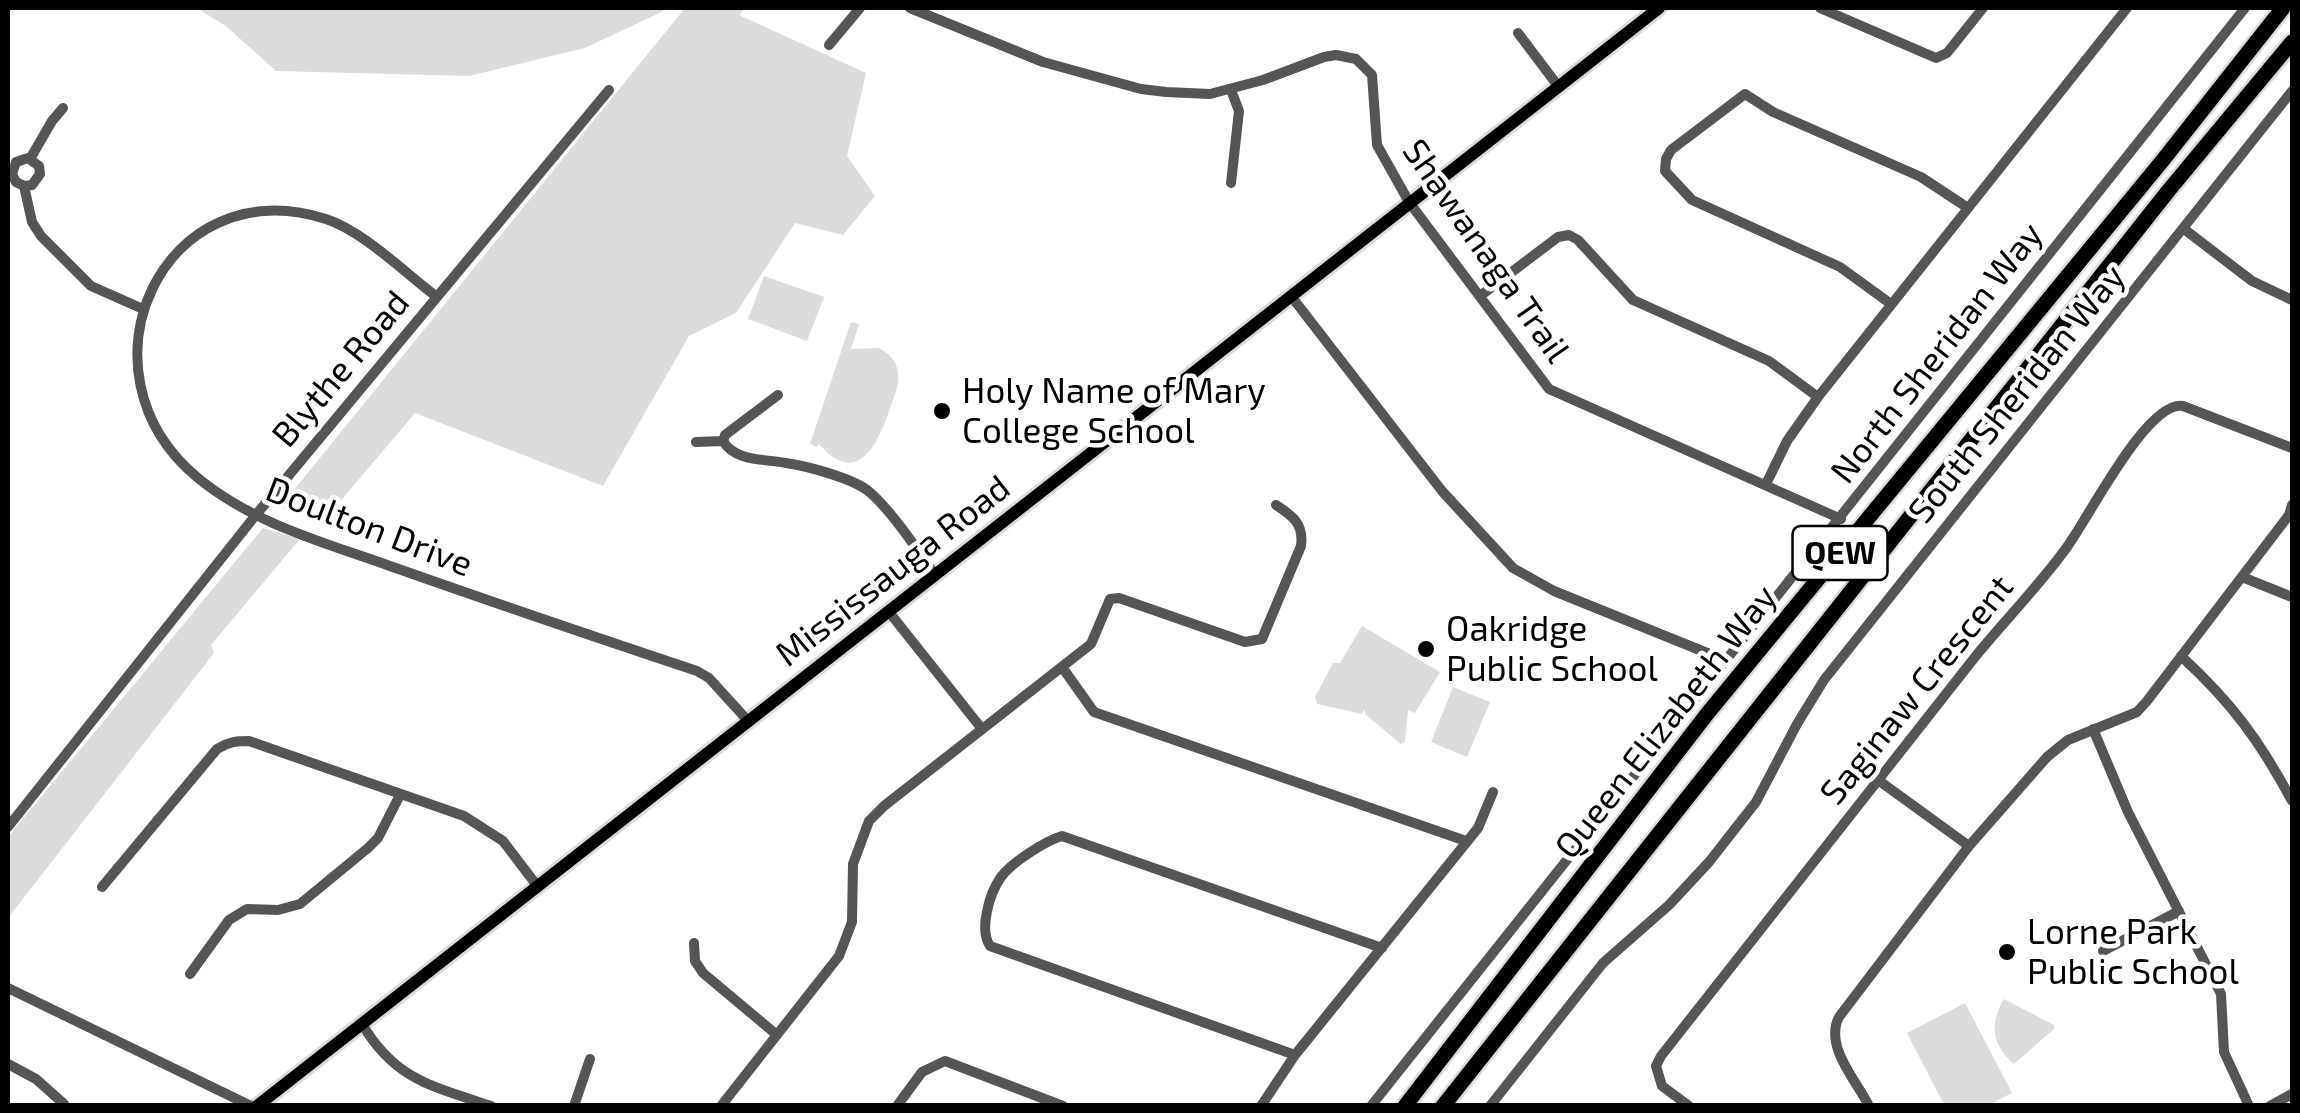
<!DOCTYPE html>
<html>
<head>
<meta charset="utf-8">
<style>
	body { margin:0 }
	#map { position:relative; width:2300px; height:1113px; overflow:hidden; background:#fff; font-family:"Exo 2",sans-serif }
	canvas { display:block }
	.frame { position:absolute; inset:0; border:10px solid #000; pointer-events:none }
</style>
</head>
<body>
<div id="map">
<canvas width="2300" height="1113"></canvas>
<div class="frame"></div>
</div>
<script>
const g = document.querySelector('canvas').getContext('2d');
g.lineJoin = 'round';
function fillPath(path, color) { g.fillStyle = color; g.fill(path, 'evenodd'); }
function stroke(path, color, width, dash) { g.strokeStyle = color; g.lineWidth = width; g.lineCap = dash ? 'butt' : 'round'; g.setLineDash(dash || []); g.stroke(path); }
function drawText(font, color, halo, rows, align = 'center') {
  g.font = font + ' "Exo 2",sans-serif'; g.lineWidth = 9; g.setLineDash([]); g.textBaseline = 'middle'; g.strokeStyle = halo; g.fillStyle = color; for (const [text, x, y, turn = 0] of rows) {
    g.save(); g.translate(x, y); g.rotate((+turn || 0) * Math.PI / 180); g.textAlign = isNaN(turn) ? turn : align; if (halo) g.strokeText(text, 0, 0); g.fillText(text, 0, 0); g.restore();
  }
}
fillPath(new Path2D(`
	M197,8H670L585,48L469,76L276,71L227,27Z
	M685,8H745L739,15L866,73L847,156L875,196L843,235L795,223L736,313L689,336L603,486L415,413L322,523L280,507Z
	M764,276L824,297L807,341L748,319Z
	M851,322L859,324L851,349L879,348C889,354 896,360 898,372C900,386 893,399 889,411C877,447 856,487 819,444L817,447L810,444Z
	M263,528L300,539L211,645L214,653L8,918V837Z
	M1362,626L1440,672L1415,713L1408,710L1405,742L1401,744L1365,714V709L1362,714L1317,704L1315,697L1333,663H1340Z
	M1453,687L1490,702L1467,757L1431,742Z
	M2004,999L2054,1025V1029L2014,1064C1992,1045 1989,1024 2004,999Z
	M1965,1003L2012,1093L1988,1105H1944L1907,1033Z`), '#dcdcdc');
const major = new Path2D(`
	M257,1106L1659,8`);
const highway = new Path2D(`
	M1405,1106L1707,714L2163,160L2283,8
	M1443,1106L2169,190L2292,42`);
stroke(major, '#dbdbdb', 18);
stroke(highway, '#dbdbdb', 20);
stroke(new Path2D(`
	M910,8L1043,62L1141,89L1166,92L1210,94L1263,80L1324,57L1336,55L1356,59L1372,75L1377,145L1409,202L1549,389L1841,519
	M1820,8L1936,58L1947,53L1983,8
	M1518,33L1558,86
	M829,45L860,8
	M30,159L52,121L63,108
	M1231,183L1239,111L1231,90
	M24,186L32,185L40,174L39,166L28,158L16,162L12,174L16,182L24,186L32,222L41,236L91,286L143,309
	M2184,229L2252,281L2292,300
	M1291,296L1442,491L1513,568L1554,591L1727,661
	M1480,296L1558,237L1569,235L1578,240L1633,300L1769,361L1818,397
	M437,297C405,273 363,231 326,219C162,167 69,372 198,478C254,524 323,542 390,566C492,602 595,637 697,671L709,678L749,722
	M1891,304L1840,267L1692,200L1665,171L1666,159L1671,150L1745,94L1773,112L1921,177L1968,208
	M778,395L725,435L723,441C735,462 767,459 786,463C807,466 851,478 867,490C889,507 919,552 935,575
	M696,442L723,441
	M1766,484L1787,441L1818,397L2127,8
	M2242,577L2292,597
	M889,612L982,729
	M2181,656C2232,703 2260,741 2292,801
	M1062,667L1094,712L1466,841
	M2093,729L2128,812L2221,994L2224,1052L2249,1106
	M1878,780L1969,846
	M8,827L255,516L609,90
	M102,887L217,749C228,742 236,741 249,741L464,816L503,841L538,887
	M694,943L695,961L703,973L777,1035
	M2103,951L2179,911
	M190,974L229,920L247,909L278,910L300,904L368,848L378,838L400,795
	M8,988L251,1106
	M362,1024C396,1081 433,1086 491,1106
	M1295,1055L990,946C979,930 989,894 1001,877C1011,863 1045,841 1062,836L1382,948
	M8,1064L36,1079L64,1104
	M574,1106L590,1059
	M721,1106L839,956L852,922L853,864L869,821L884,806L1091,644L1110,599L1119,598L1245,642L1262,639L1301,546C1304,524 1293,516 1276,505
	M897,1106L922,1072L945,1061L1063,1106
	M1261,1106L1295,1055L1478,828L1493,792
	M1371,1106L2245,8
	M1490,1106L1603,963L1669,905L1709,862L1756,802L1797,724L1824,680L2292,91
	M1689,1106L1662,1086L1656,1066L1661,1056C1766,923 1870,790 1975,657C2005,620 2039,586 2067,547C2088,519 2147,400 2183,406L2292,448
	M1869,1106C1856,1080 1824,1046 1839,1017L1969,846L2047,757L2068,740L2137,712L2147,701L2289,515L2292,505
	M2270,1106L2292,1094`), '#555', 10);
stroke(major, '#000', 12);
stroke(highway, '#000', 15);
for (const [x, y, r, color] of [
	[942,411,10,"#000"],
	[1426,649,10,"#000"],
	[2007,952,10,"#000"]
]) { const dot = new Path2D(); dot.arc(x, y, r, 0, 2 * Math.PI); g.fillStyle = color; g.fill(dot); stroke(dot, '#fff', 4); }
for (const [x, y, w] of [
	[1840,553,95]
]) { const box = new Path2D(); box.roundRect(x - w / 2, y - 27, w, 54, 8); g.fillStyle = '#fff'; g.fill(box); stroke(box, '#000', 2.5); }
drawText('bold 32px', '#000', null, [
	["QEW",1840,553]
]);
drawText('35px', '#000', '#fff', [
	["Shawanaga Trail",1486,251,55],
	["North Sheridan Way",1937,353,-52],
	["Blythe Road",341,369,-50],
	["South Sheridan Way",2017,394,-51],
	["Doulton Drive",369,527,21],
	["Mississauga Road",893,571,-38],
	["Saginaw Crescent",1917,690,-51],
	["Queen Elizabeth Way",1666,722,-52]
]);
drawText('35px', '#000', '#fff', [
	["Holy Name of Mary",962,391],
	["College School",962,431],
	["Oakridge",1446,629],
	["Public School",1446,669],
	["Lorne Park",2027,932],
	["Public School",2027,972]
], 'left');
</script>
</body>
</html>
